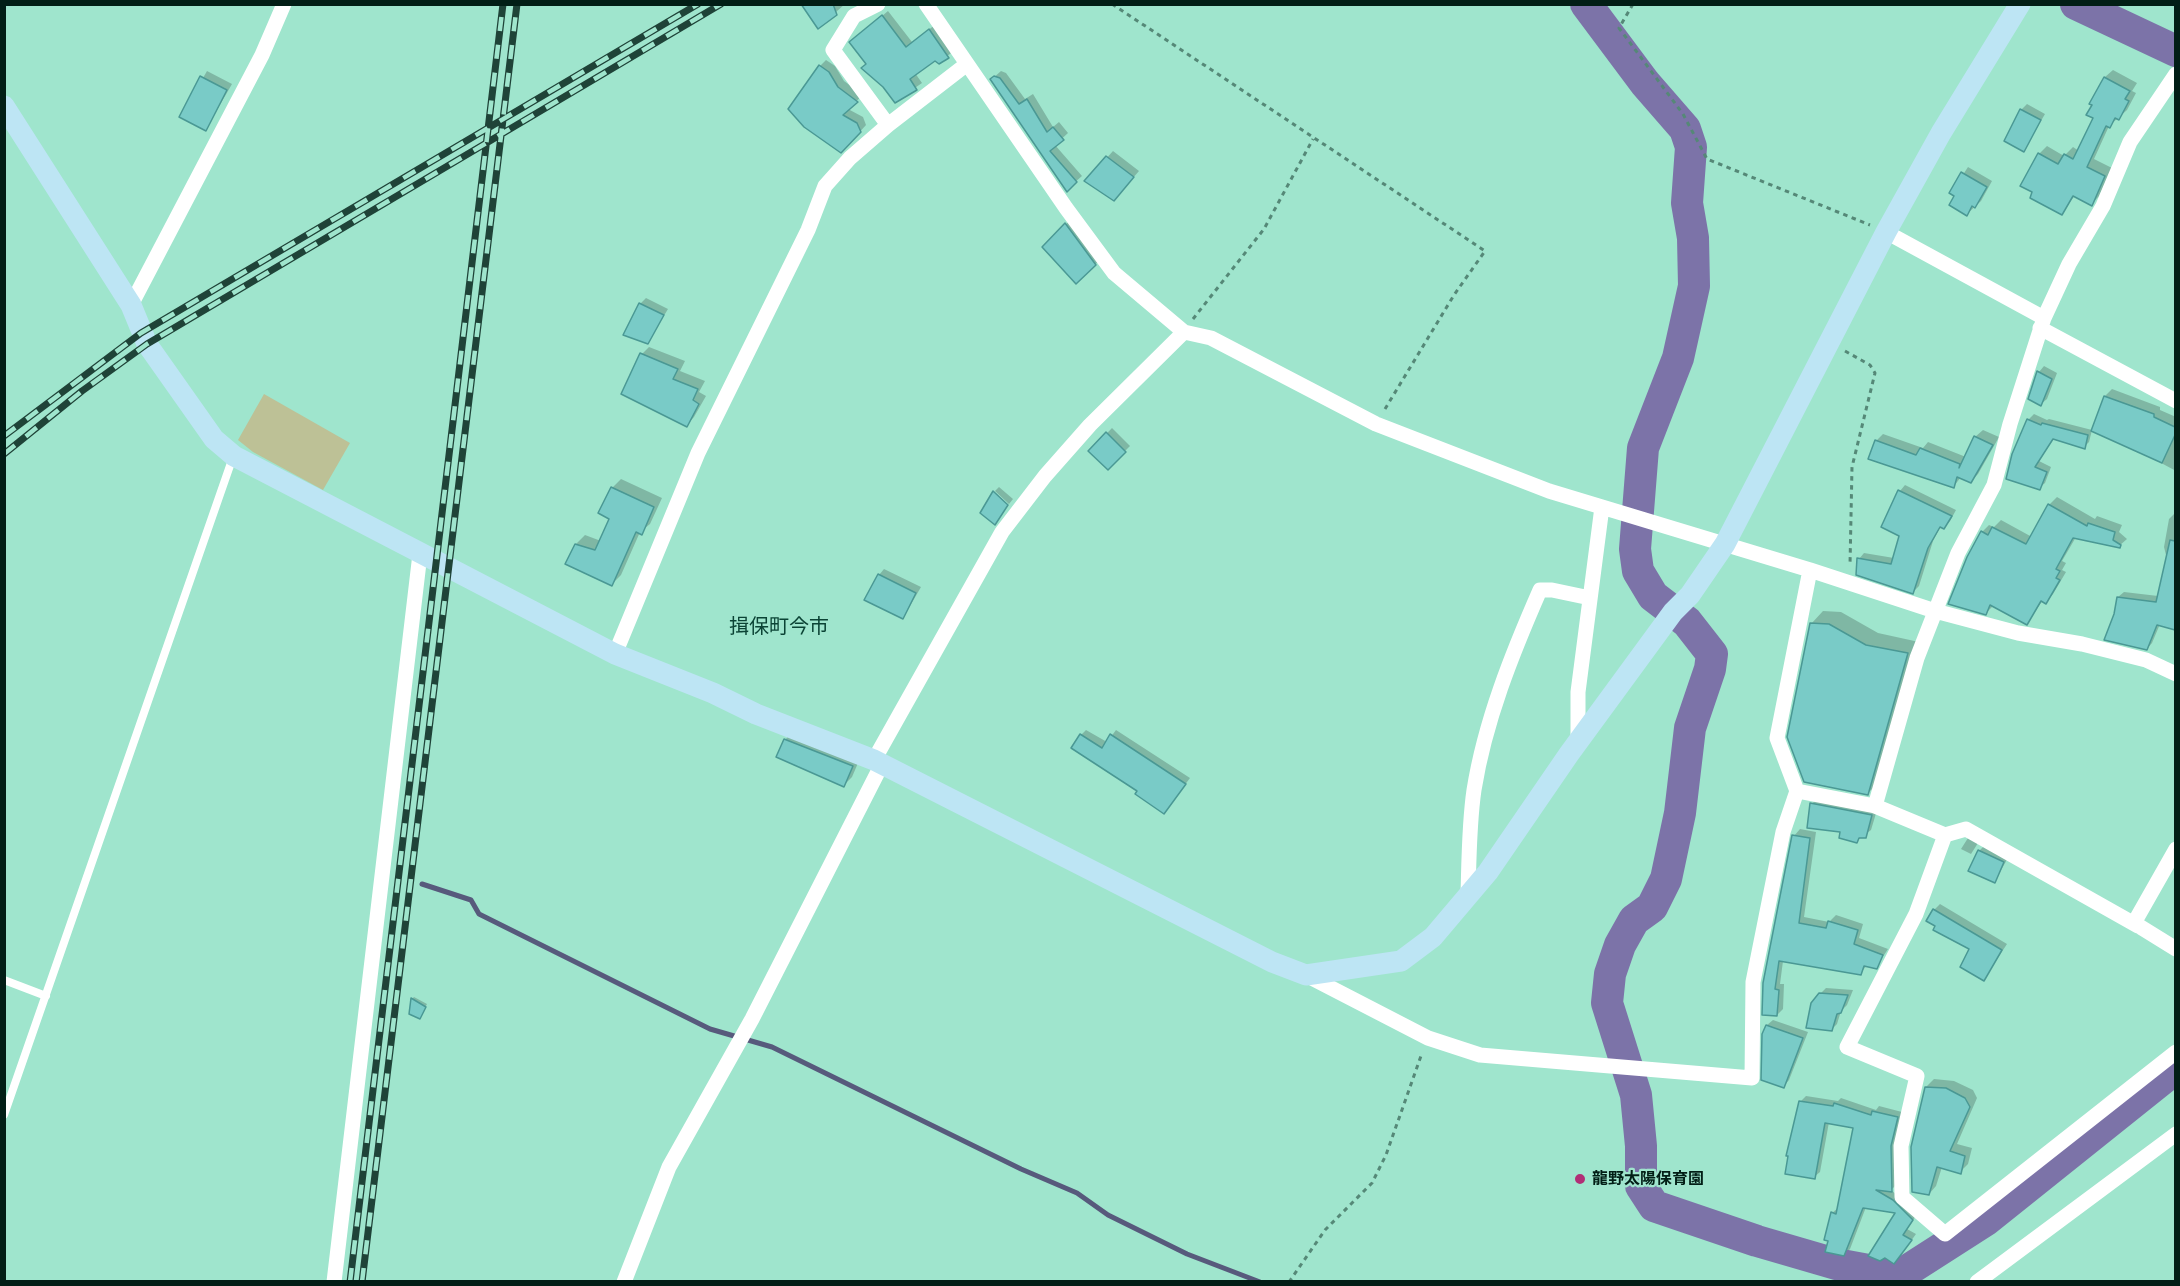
<!DOCTYPE html>
<html>
<head>
<meta charset="utf-8">
<style>
	body { margin:0 }
	#map { position:relative; width:2180px; height:1286px; overflow:hidden; background:#9fe5cd; font-family:Quicksand,sans-serif }
	canvas { display:block }
	.frame { position:absolute; inset:0; border:6px solid #021e16; pointer-events:none }
</style>
</head>
<body>
<div id="map">
<canvas width="2180" height="1286"></canvas>
<div class="frame"></div>
</div>
<script>
const g = document.querySelector('canvas').getContext('2d');
g.lineJoin = 'round';
function fillPath(path, color) { g.fillStyle = color; g.fill(path, 'evenodd'); }
function stroke(path, color, width, dash) { g.strokeStyle = color; g.lineWidth = width; g.lineCap = dash ? 'butt' : 'round'; g.setLineDash(dash || []); g.stroke(path); }
function drawText(font, color, halo, rows, align = 'center') {
  g.font = font + ' Quicksand,"Noto Sans JP",sans-serif'; g.lineWidth = 4.5; g.setLineDash([]); g.textBaseline = 'middle'; g.strokeStyle = halo; g.fillStyle = color; for (const [text, x, y, turn = 0] of rows) {
    g.save(); g.translate(x, y); g.rotate((+turn || 0) * Math.PI / 180); g.textAlign = isNaN(turn) ? turn : align; if (halo) g.strokeText(text, 0, 0); g.fillText(text, 0, 0); g.restore();
  }
}
fillPath(new Path2D(`
	M264,394L350,443L323,490L253,452L238,440Z`), '#bdc196');
fillPath(new Path2D(`
	M803,4H845L819,27Z
	M888,11L912,42L935,25L954,51L939,62L936,59L915,73L922,83L896,101L867,64L857,37Z
	M826,60L835,66L844,81L863,95L848,109L863,117L866,125L847,146L820,66Z
	M2113,70L2137,83L2132,91L2136,93L2127,110L2109,126L2094,159L2112,168L2099,196L2092,204L2075,195L2062,213L2039,154L2047,146L2064,156L2073,147L2079,151L2095,118L2094,105L2091,103L2105,77Z
	M207,71L232,84L206,129L181,116Z
	M1001,71L1006,73L1025,99L1033,94L1053,127L1059,122L1068,133L1055,145L1082,176L1067,189L991,80Z
	M2027,104L2045,114L2024,150L2021,110Z
	M1113,151L1139,171L1119,194L1086,181Z
	M1968,167L1992,181L1981,201L1967,214L1956,196L1951,193Z
	M1071,219L1101,259L1077,282L1044,247Z
	M646,298L668,309L648,342L640,304Z
	M649,347L685,361L680,371L705,381L699,392L706,396L694,417L687,425L642,354Z
	M2044,366L2057,373L2047,399L2041,404L2039,372Z
	M2112,389L2160,407V410L2176,417V471L2124,443L2105,396Z
	M2034,414L2047,420L2049,419L2092,430L2089,442L2084,447L2054,438L2039,461L2051,467L2045,483L2039,488L2014,454L2029,419Z
	M1112,428L1130,446L1108,468L1090,451Z
	M1983,430L1999,437L1978,474L1971,481L1961,477L1954,486L1876,441L1883,434L1923,448L1928,442L1966,457L1975,437Z
	M621,479L662,498L650,524L640,532L621,575L612,584L576,544L585,535L601,541L611,518L612,488Z
	M1905,485L1956,510L1950,521L1944,527L1941,526L1933,541L1919,586L1913,592L1859,559L1864,553L1894,558L1901,535L1900,491Z
	M999,487L1013,499L1009,504L995,491Z
	M2057,497L2095,519L2097,516L2122,525L2119,532L2127,539L2119,546L2076,537L2062,561L2066,563L2062,570L2066,572L2053,594L2046,602L2043,600L2027,623L1994,605L1986,613L1982,532L1989,525L1994,527L2001,520L2032,537L2049,505Z
	M2174,514L2176,629L2160,624L2152,643L2147,649L2116,614L2118,597L2124,592L2158,596L2167,559L2164,547L2169,519Z
	M884,569L921,587L903,618L879,575Z
	M1823,611L1841,612L1878,633L1919,642L1880,781L1868,793L1811,624Z
	M794,730L861,756L852,777L843,786L778,756L785,740Z
	M1086,730L1107,742L1116,730L1190,778L1169,806L1081,735Z
	M1817,798L1877,810L1871,830L1856,841L1812,804Z
	M1800,829L1816,832L1804,917L1829,922L1836,915L1863,924L1859,938L1888,949L1876,967L1867,965L1860,974L1783,961L1780,984H1784L1783,1009L1777,1015L1764,1014L1794,836Z
	M1968,838L1978,843L1971,854L1961,849Z
	M1985,845L2009,856L1995,881L1979,851Z
	M1940,904L2007,944L1984,979L1971,949L1937,925L1934,910Z
	M1826,988L1853,990L1847,1005L1841,1011L1837,1024L1831,1030L1820,994Z
	M414,997L427,1004L420,1017L412,999Z
	M1773,1020L1808,1032L1789,1080L1784,1086L1767,1025Z
	M1934,1079L1954,1081L1973,1090L1977,1098L1957,1144L1972,1148L1968,1164L1960,1172L1942,1167L1936,1186L1929,1194L1926,1087Z
	M1806,1096L1838,1101L1841,1098L1876,1110L1879,1106L1902,1112L1897,1184L1891,1190L1918,1213L1907,1229L1916,1234L1900,1256L1897,1212L1866,1207L1850,1249L1844,1255L1832,1213L1838,1208L1855,1127L1829,1122L1820,1172L1814,1177L1800,1102Z`), '#0003');
stroke(new Path2D(`
	M422,884L471,900L479,914L710,1029L772,1047L1021,1169L1077,1193L1108,1215L1187,1254L1260,1282
	M1894,1282L1904,1271`), '#575a7c', 5);
stroke(new Path2D(`
	M1586,4L1645,83L1685,129L1691,147L1687,203L1693,238L1694,286L1678,358L1643,448L1635,549L1638,571L1653,596L1687,622L1712,654L1710,669L1690,728L1680,813L1666,879L1652,907L1634,920L1620,945L1610,974L1607,1003L1636,1095L1641,1146V1186L1654,1206L1757,1241L1836,1264L1890,1274L1908,1270L1986,1220L2176,1068
	M2076,4L2176,51`), '#7c73a8', 32);
const building = new Path2D(`
	M801,4H833L837,15L818,29Z
	M882,15L906,47L929,29L949,58L939,64L935,61L910,79L917,90L895,103L883,87L861,68L866,64L849,42Z
	M819,65L829,72L838,87L858,102L843,115L857,123L861,132L841,153L804,127L788,109Z
	M200,76L227,90L206,131L179,117Z
	M994,76L1000,78L1019,104L1027,99L1047,132L1053,127L1064,140L1050,151L1077,182L1067,192L990,79Z
	M2104,77L2130,91L2125,99L2129,101L2119,120L2115,118L2110,128L2106,126L2087,167L2105,176L2092,206L2073,196L2062,215L2030,198L2032,192L2020,186L2038,153L2058,164L2064,154L2073,159L2093,118L2086,115L2092,105L2089,104Z
	M2020,109L2041,120L2024,152L2004,141Z
	M1106,156L1134,177L1114,201L1084,181Z
	M1961,172L1987,187L1975,208L1972,206L1967,216L1949,205L1954,196L1949,193Z
	M1065,223L1096,265L1076,284L1042,247Z
	M639,303L664,315L648,344L623,335Z
	M640,353L678,369L673,379L698,389L693,400L699,404L687,427L621,394Z
	M2037,371L2052,379L2041,406L2028,399Z
	M2104,396L2154,414V417L2175,427V435L2162,463L2091,431Z
	M2027,419L2041,425L2042,423L2088,435L2085,449L2053,439L2035,467L2047,472L2040,490L2006,479L2012,454Z
	M1106,432L1126,452L1108,470L1088,451Z
	M1974,436L1993,445L1971,483L1957,477L1954,488L1868,459L1875,440L1916,455L1920,448L1960,464L1959,468Z
	M611,487L654,507L642,535L636,532L612,586L565,564L575,544L595,550L609,519L598,513Z
	M1898,490L1952,516L1944,529L1940,527L1928,548L1913,594L1856,575L1857,558L1891,564L1899,536L1881,527Z
	M993,491L1008,505L995,525L980,513Z
	M2048,504L2087,526L2088,523L2115,532L2113,540L2121,545L2120,548L2073,538L2056,569L2060,571L2056,578L2060,580L2046,604L2041,601L2027,625L1990,605L1986,615L1948,604L1967,557L1981,531L1988,535L1992,527L2026,544Z
	M2170,540L2175,541V630L2157,625L2147,650L2104,640L2114,614L2117,597L2156,602Z
	M878,574L916,593L903,619L864,600Z
	M1810,623L1829,624L1866,645L1908,653L1868,795L1804,782L1787,737Z
	M1080,734L1102,748L1110,734L1186,784L1164,814L1135,794L1137,791L1071,748Z
	M784,739L853,766L844,787L776,757Z
	M1810,803L1872,815L1866,838H1859L1857,843L1839,838L1840,832L1807,828Z
	M1792,835L1810,838L1799,923L1826,928L1828,921L1858,930L1854,944L1883,955L1877,969L1864,966L1861,975L1779,961L1775,989L1779,990L1777,1016L1762,1015L1763,983Z
	M1978,850L2004,862L1995,883L1968,871Z
	M1933,909L2002,950L1984,981L1960,967L1969,949L1933,930L1935,926L1926,921Z
	M1819,993L1848,995L1841,1013L1837,1014L1832,1031L1806,1028L1811,1003Z
	M411,998L426,1007L420,1019L409,1014Z
	M1766,1025L1803,1038L1784,1088L1761,1080L1762,1034Z
	M1925,1087L1946,1088L1965,1098L1970,1107L1950,1151L1965,1156L1961,1174L1937,1167L1929,1195L1912,1192L1911,1147Z
	M1799,1101L1833,1106L1834,1103L1871,1115L1872,1111L1898,1117L1891,1146L1892,1192L1876,1190L1893,1200L1913,1220L1903,1235L1912,1240L1894,1264L1885,1258L1880,1261L1868,1256L1895,1213L1863,1208L1844,1256L1825,1252L1828,1241L1824,1240L1831,1212L1836,1214L1853,1128L1825,1123L1815,1179L1785,1174L1788,1156H1786Z`);
fillPath(building, '#79cbc7');
stroke(building, '#4a9894', 1.5);
stroke(new Path2D(`
	M1112,4L1485,251L1454,295L1385,409
	M1633,4L1619,28L1683,114L1707,159L1870,225
	M1193,319L1264,229L1313,139
	M1845,351L1870,365L1875,373L1852,467L1850,565
	M1289,1282L1325,1230L1372,1183L1386,1155L1422,1053`), '#587', 3, [4.5, 4.5]);
stroke(new Path2D(`
	M4,980L46,996
	M4,1115L233,457`), '#fff', 8);
stroke(new Path2D(`
	M878,4L854,16L833,50L888,125
	M926,4L1066,208L1114,273L1184,332L1211,338L1376,424L1549,491L1810,570L1935,611L2018,633L2082,644L2146,660L2176,674
	M1886,232L2044,318
	M131,305L262,55L284,4
	M2040,328L2176,401
	M615,654L698,453L808,230L825,186L850,158L888,125L967,64
	M1578,742V692L1602,507
	M874,760L1002,532L1045,476L1090,425L1184,332
	M1797,791L1875,806L1945,835L1916,914L1847,1047L1917,1076L1901,1146L1902,1197L1945,1234L2176,1052
	M1875,806L1917,658L1958,553L1994,485L2010,424L2044,318L2069,264L2103,206L2130,142L2176,74
	M1945,835L1966,829L2138,926
	M2176,849L2134,923L2176,949
	M1468,895C1469,860 1469,824 1474,790C1485,721 1512,654 1540,590H1552L1590,598
	M1306,975L1428,1038L1480,1055L1752,1078L1753,982L1783,832L1797,791L1777,738L1810,570
	M334,1282L420,554
	M624,1282L669,1167L752,1019L882,764
	M1977,1282L2176,1134`), '#fff', 15);
stroke(new Path2D(`
	M4,106L131,305L147,344L214,439L234,456L615,654L713,693L756,714L874,760L1272,962L1306,975L1401,961L1433,937L1488,872L1569,754L1673,612L1690,595L1725,544L1886,232L1941,133L2020,4`), '#bde5f4', 21);
const rail = new Path2D(`
	M4,436L141,333L698,4
	M4,454L82,391L147,344L721,4
	M350,1282L503,4
	M362,1282L517,4`);
stroke(rail, '#1f4338', 7);
stroke(rail, '#9fe5cd', 4.5, [14]);
for (const [x, y, r, color] of [
	[1580,1179,6,"#b12e76"]
]) { const dot = new Path2D(); dot.arc(x, y, r, 0, 2 * Math.PI); g.fillStyle = color; g.fill(dot); stroke(dot, '#9fe5cd', 2); }
drawText('bold 16px', '#021e16', '#9fe5cd', [
	["龍野太陽保育園",1592,1179]
], 'left');
drawText('20px', '#0b4335', '#9fe5cd', [
	["揖保町今市",779,627]
]);
</script>
</body>
</html>
